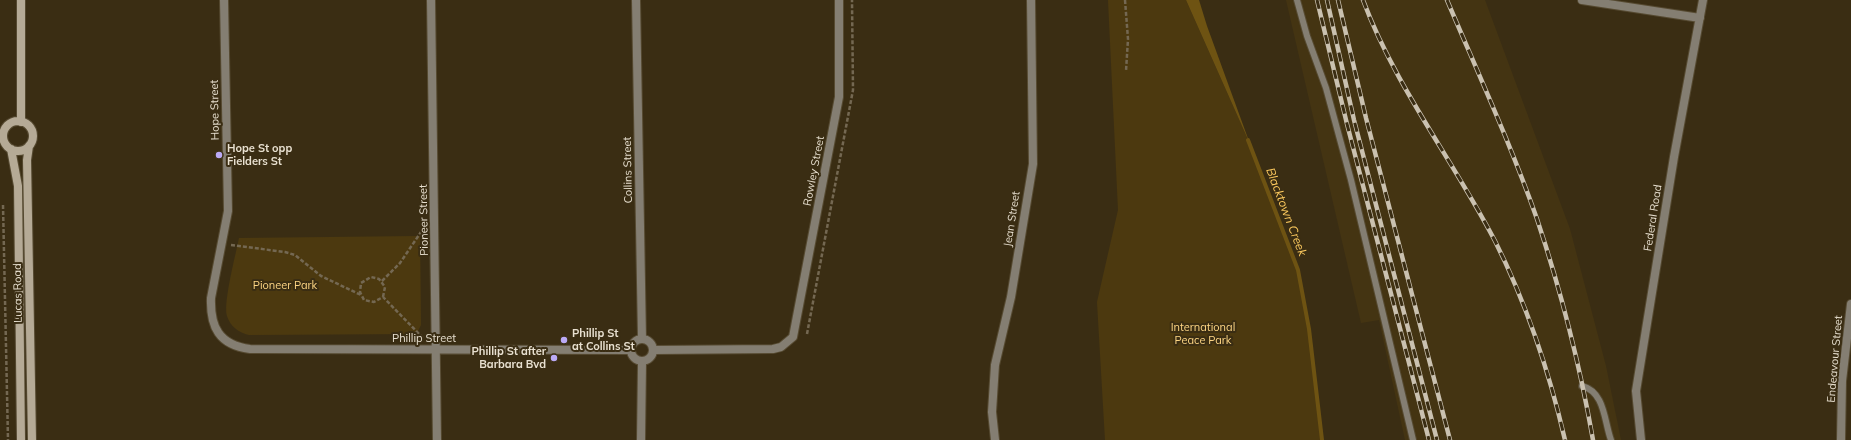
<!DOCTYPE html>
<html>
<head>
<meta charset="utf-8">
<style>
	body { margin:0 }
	canvas { display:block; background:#3a2d13 }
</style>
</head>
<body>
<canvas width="1851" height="440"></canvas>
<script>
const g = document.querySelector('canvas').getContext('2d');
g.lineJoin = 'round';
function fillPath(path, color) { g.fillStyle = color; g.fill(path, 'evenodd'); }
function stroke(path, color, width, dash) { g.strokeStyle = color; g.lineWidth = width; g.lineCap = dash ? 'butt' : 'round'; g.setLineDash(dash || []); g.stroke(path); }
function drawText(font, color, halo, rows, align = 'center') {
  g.font = font + ' Mulish,sans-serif'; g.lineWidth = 4; g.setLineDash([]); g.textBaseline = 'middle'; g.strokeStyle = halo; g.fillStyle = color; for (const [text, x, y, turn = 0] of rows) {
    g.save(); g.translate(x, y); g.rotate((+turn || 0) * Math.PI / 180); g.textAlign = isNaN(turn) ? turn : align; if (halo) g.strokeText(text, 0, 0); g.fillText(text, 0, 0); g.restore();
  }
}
fillPath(new Path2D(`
	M1286,0H1485L1570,229L1606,366L1621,440H1405L1379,320L1361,323Z`), '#443412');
fillPath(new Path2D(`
	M1108,0H1186L1250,144L1298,270L1309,329L1321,440H1105L1097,302L1118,210Z
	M420,236L421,325L418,331L413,334L249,335C239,333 230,326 227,316C223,302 236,254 239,238Z`), '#4c390f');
fillPath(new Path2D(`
	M1186,0H1199L1207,26L1250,144Z`), '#6e5312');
stroke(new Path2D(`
	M1248,140L1298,270L1309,329L1322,440`), '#6e5312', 4);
const lane = new Path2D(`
	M1297,0L1307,36L1326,88L1351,180L1413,440
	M1582,386C1605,392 1604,421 1611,440`);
const street = new Path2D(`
	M224,0L228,211L211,298C210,327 219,345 250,349L631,350
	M431,0L437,440
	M636,0L642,339
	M1582,0L1700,18
	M631 350a11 11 0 1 1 22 0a11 11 0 1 1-22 0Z
	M654,350L773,349L781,347L793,337L839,97V0
	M641,440L642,362
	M995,440L992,412L995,365L1011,297L1033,164L1031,0
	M1641,440L1636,391L1674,157L1703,0
	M1841,440L1842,381L1851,304`);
const secondary = new Path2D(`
	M21,0V122
	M3 136a15 15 0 1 1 30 0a15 15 0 1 1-30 0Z
	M29,146L27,160L32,440
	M11,149L18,186L21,440`);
stroke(lane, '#564a31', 8);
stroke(street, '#564a31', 10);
stroke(secondary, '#564a31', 10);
stroke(new Path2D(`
	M1125,0L1128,39L1126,71
	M3,205L8,440
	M231,245L285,252L295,255L321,276L361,295
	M382,281L400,263L421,232
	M383,297L385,287L379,279L371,277L361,283L360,292L364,300L374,302L383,297L424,339
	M807,334L853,90L852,0`), '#746852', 2.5, [4, 2]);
stroke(lane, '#847e72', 6);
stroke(street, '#847e72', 8);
stroke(secondary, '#b5aa96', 8);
const rail = new Path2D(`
	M1317,0L1347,124L1429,440
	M1327,0L1354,120L1437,440
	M1338,0L1366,118L1450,440
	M1363,0C1395,86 1453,160 1495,241C1527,305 1549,371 1565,440
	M1447,0C1478,73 1511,145 1537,219C1561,291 1580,366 1593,440`);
stroke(rail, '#cac1b0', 4.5);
stroke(rail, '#3a2d13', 3, [9]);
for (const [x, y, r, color] of [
	[219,155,4,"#bbaaf6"],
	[564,340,4,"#bbaaf6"],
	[554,358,4,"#bbaaf6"]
]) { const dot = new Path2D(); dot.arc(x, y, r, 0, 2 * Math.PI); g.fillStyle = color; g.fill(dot); stroke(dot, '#3a2d13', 1.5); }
drawText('11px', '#e8e0d0', '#3a2d13', [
	["Hope Street",215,110,-91],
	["Collins Street",628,170,-91],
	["Rowley Street",814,171,-79],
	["Federal Road",1653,218,-81],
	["Jean Street",1012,219,-81],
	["Pioneer Street",424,220,-91],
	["Lucas Road",18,293,-91],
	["Phillip Street",424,339],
	["Endeavour Street",1835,359,-85]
]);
drawText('bold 11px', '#e8e0d0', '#3a2d13', [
	["Hope St opp",227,149],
	["Fielders St",227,162],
	["Phillip St",572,334],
	["at Collins St",572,347],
	["Phillip St after",546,352,"right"],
	["Barbara Bvd",546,365,"right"]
], 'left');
drawText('11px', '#fed684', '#3a2d13', [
	["Pioneer Park",285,286],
	["International",1203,328],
	["Peace Park",1203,341]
]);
drawText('italic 12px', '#fecb5f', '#3a2d13', [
	["Blacktown Creek",1286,212,69]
]);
</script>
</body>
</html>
